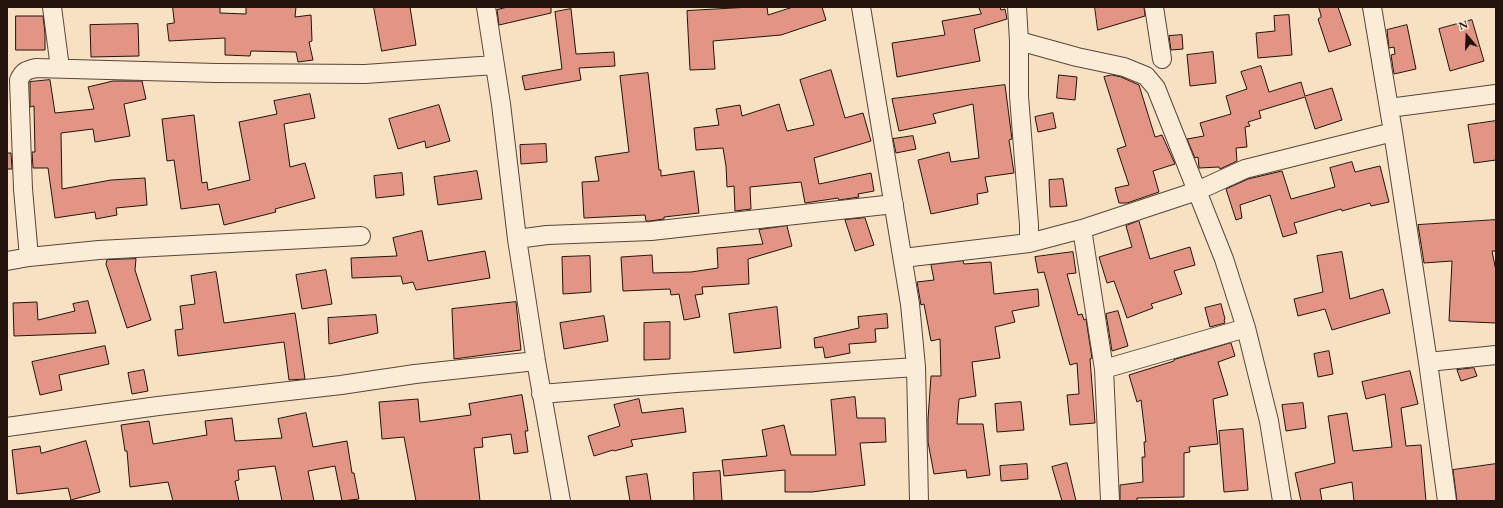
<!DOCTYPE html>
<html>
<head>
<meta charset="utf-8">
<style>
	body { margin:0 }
	#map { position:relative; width:1503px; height:508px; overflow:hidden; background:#f8e1c2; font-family:"EB Garamond",serif }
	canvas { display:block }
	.frame { position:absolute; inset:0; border:8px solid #23130c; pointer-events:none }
	.north { position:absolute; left:1447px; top:16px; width:40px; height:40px; -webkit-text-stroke:3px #faecd7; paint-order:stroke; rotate:341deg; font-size:11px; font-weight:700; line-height:16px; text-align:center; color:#23130c }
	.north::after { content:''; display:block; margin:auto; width:14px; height:18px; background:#23130c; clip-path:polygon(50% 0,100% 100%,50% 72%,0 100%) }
</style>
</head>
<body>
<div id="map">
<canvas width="1503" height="508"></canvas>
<div class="frame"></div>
<div class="north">N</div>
</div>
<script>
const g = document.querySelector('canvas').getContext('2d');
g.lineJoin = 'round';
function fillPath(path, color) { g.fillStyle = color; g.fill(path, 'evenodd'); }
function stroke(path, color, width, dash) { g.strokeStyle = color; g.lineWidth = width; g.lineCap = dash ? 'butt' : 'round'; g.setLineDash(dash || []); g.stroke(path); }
const building = new Path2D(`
	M173,7H220V13L246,14V7H296L295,17L311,15L312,41L309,42L313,60L298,62L296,52L251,51L250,56L225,55V38L169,41L167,24L174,23Z
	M374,7H410L416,45L382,51Z
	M508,7H551V13L499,25L497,10Z
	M751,7H767L768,15L793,7H822L826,20L781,35L713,41L715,69L690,70L687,11Z
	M979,7H1000L1001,10L1005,9L1007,19L974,29L980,61L897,77L892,43L945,35L942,21L981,14Z
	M1095,7H1144L1145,16L1098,30Z
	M1319,7H1338L1351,45L1329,52L1318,19L1321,17Z
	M571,9L576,54L614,52L615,66L579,68L581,80L525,90L522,76L562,69L555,12Z
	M1289,15L1292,55L1258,58L1256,33L1275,31L1274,16Z
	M16,16H43L45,34V50H16Z
	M1472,20L1484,61L1450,71L1439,29Z
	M138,24L139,56L91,57L90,25Z
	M1407,25L1416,69L1394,74L1391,55L1395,54L1394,47L1389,48L1387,30Z
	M1182,35L1183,49L1171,50L1169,36Z
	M1213,52L1216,83L1190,86L1187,55Z
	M1261,66L1269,92L1301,82L1305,96L1332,88L1342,120L1315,129L1305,97L1259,111L1261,118L1248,122L1250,126L1245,127L1247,147L1236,148L1237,161L1220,169L1219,167L1199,168L1198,157L1195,158L1187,139L1204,136L1200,123L1231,114L1226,96L1247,89L1241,72Z
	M831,70L845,118L863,113L871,141L814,158L819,184L871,173L874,191L858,194L859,197L839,200L838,198L805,203L801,182L750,187L751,209L735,211L734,186L727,187L726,166L723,148L696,150L694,128L719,125L716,109L740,105L742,116L779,104L787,131L814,125L800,80Z
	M648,73L659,170H661V176L694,171L699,213L664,217V219L650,221H646L645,215L584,218L582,182L599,181L595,157L629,152L620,76Z
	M1059,75L1077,77L1075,100L1057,98Z
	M1112,75L1121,77L1139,85L1155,137L1162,135L1175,164L1153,171L1159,192L1127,203H1119L1115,188L1129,185L1117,149L1126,146L1104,77Z
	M50,80L55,113L94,109L88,87L113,81H142L146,99L124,104L130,136L95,142L93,129L61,133L62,189L111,180L145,178L147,205L116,208L117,215L96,219L95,212L55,218L48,168H33L32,152H35L34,106L30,107V82Z
	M1005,85L1012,139L1009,140L1014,173L985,177L988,192L977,194L978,204L931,214L918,160L949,152L951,162L979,158L973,104L933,114L936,123L899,131L892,99Z
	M310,94L315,118L284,124L290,167L305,163L315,198L275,209L276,212L224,225L219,204L181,209L174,160L167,161L162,119L194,115L202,183L207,182L208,190L250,180L239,122L277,114L274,101Z
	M439,105L450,141L426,148L425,141L398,149L389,119Z
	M1053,113L1056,128L1038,132L1035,117Z
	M1496,121V160L1474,163L1468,125Z
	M913,136L916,149L896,153L893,139Z
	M546,144L547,162L521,164L520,145Z
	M7,153H11L12,169H7Z
	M1352,162L1355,172L1380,166L1389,202L1371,206L1370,203L1342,211L1341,209L1294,223L1297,233L1283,237L1270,195L1240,205L1242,218L1236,220L1226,189L1248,179L1282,171L1291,199L1335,187L1330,168Z
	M477,171L482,199L438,205L434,177Z
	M402,173L404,195L376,198L374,176Z
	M1063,179L1067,206L1050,207L1049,180Z
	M865,218L874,245L855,251L845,220Z
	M1496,220V251H1492L1496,271V323L1449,321L1452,261L1424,263L1418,225Z
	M1139,221L1150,259L1190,247L1195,265L1174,271L1182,294L1151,304L1153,308L1127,318L1114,281L1107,283L1099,257L1132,247L1126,226Z
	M787,226L792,246L748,259L749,284L702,287L703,294L695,295L700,317L684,320L679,294L671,295L670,289L623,291L621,257L652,255L653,273L691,272L718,268L717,248L763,244L759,230Z
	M422,231L428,261L485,251L490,278L416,290L413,282L403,284L401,276L352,278L351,258L397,256L393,238Z
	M1073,252L1076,273L1067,274L1078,315L1082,314L1084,320L1086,319L1092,358L1090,359L1095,423L1070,425L1067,395L1079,394L1077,363L1070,365L1044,272L1038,273L1035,257Z
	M1342,252L1350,299L1383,289L1390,313L1332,330L1325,309L1298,316L1294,299L1323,292L1317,256Z
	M590,256L591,292L563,294L562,257Z
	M136,259L135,270L151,320L127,328L106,264L107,260Z
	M963,261L964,264L991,262L994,294L1038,289L1039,306L1012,311L1015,322L995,327L1000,358L972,362L976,396L959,399L957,424H983L990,475L967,478L966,470L934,474L928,442V419L931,376H941L940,339L931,341L924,304L921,305L917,282L934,280L931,265Z
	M326,270L332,304L302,309L296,275Z
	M216,272L224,323L295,313L305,379L289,380L284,342L178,356L175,330L183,329L180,306L195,304L191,276Z
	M88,301L96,333L14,336L13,303L37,302L38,320L75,311L73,304Z
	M516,302L521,350L454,359L452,309Z
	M1221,304L1225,319L1224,320L1225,323L1210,327L1205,308Z
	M777,307L781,348L734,353L729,314Z
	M1118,311L1128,346L1112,351L1106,314Z
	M887,314L888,328L875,329L876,342L849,344L850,353L825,358L823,347L815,348L814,338L859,328L858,317Z
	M376,315L378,333L329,344L328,318Z
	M604,316L608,341L564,349L560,323Z
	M670,322V359L644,360V323Z
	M1231,343L1235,356L1218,362L1228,395L1213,399L1218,444L1189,447L1190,452L1184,453V497L1137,498V501H1120V485L1143,482L1142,457H1145L1144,442H1146L1141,400L1137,402L1129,375L1174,361V360Z
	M105,346L109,364L59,375L62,390L40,395L32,362Z
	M1329,351L1333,374L1318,377L1314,354Z
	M1474,368L1477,376L1461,381L1457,370Z
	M144,370L148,391L132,394L128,373Z
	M1410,371L1418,404L1401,408L1406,446L1421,445L1426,501H1354L1352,482L1320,489L1322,501H1301L1295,473L1335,463L1328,416L1347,413L1353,451L1392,447L1385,394L1366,399L1362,382Z
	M522,395L528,431H525L528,452L514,454L511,434L482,438L483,447L474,448L480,501H416L404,437L382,439L379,402L418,399L420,422L471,415L469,404Z
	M855,397L857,418H885L886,442L860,443L865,485L812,492H785V470L724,476L722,460L767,456L762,430L784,425L791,455H836L831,400Z
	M639,399L642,413L683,408L686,432L631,440L633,446L614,451L613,450L594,456L588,436L620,426L614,405Z
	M1021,402L1024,430L997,432L995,404Z
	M1303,403L1306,428L1286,431L1282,405Z
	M306,413L313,447L347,441L352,473H354L359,499L342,501L335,466L308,471L314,501H282L275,466L238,470L239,480L235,481L239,501H173L168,482L130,487L127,451H125L121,425L149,421L153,444L207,435L205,421L232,418L235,441L282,438L278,419Z
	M1243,429L1248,490L1224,492L1219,431Z
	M86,441L100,492L71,500L68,488L17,494L12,450L40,446L41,453Z
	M1067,463L1076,501H1062L1052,467Z
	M1027,464L1028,479L1001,481L1000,466Z
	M1496,464V501H1457L1453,470Z
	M720,471L722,501H694L693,473Z
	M647,474L651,501H630L626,477Z`);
fillPath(building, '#e39585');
stroke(building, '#23130c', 1);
const minor = new Path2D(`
	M52,7L60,68
	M486,7L501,104L517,239L536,361L561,501
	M861,7L910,304L916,367L919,501
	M1017,7L1019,41V96L1029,225V243L1082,229L1197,191L1224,259L1246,328L1269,421L1282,501
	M1154,7L1162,59
	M1372,7L1393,132L1428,362L1447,501
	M1019,41L1077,57L1124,67L1146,76L1156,88L1197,191L1245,169L1393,132
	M1389,108L1496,94
	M1082,229L1104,369L1110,501
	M517,239L547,235L651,231L894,204
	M29,257L23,189L19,80C23,71 27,70 36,68L216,73L365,74L495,65
	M903,258L1029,243
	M7,261L29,257L99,250L361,236
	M1428,362L1496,355
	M1104,369L1246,328
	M541,394L676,383L916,367
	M7,427L158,406L341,385L415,374L536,361`);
stroke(minor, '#58463a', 20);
stroke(minor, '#faecd7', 18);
</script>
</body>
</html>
